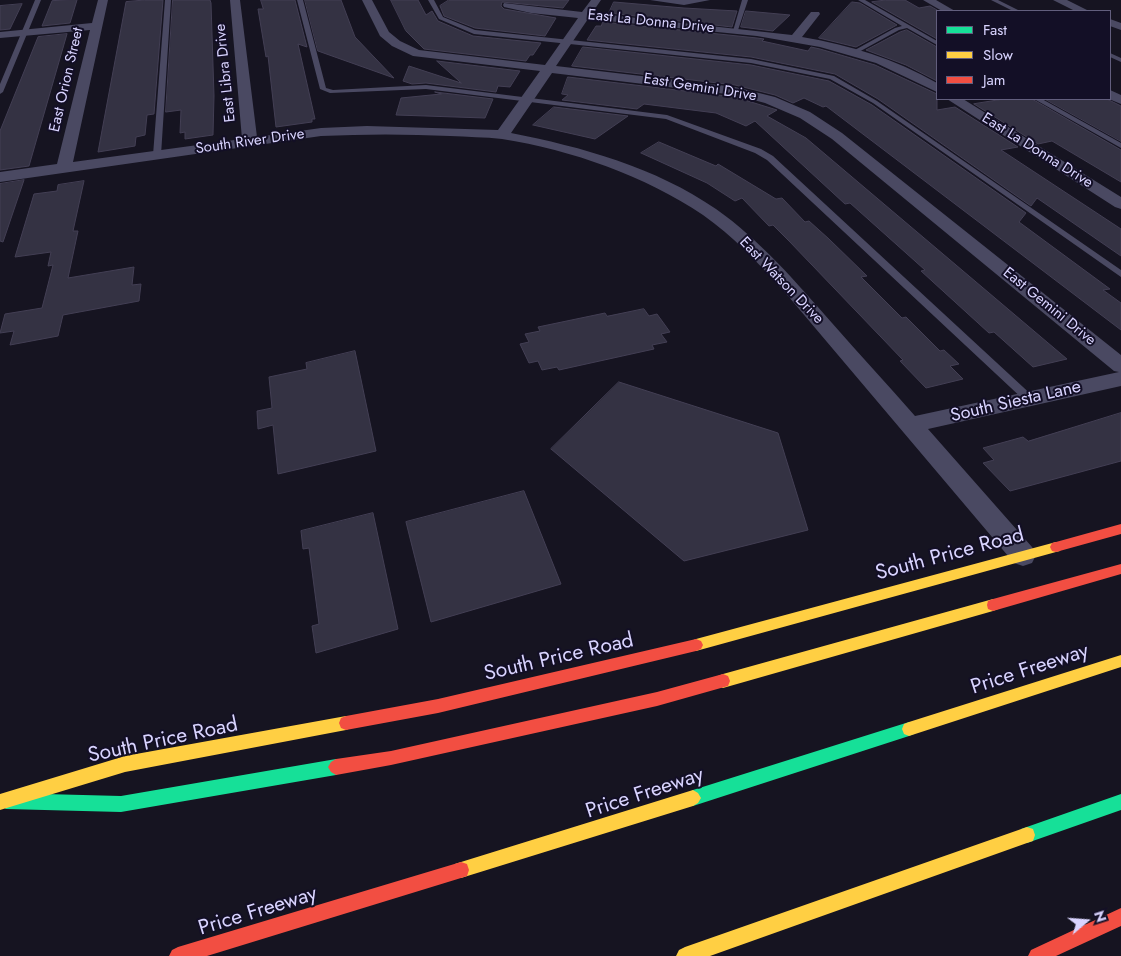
<!DOCTYPE html>
<html>
<head>
<meta charset="utf-8">
<style>
	body { margin:0 }
	#map { position:relative; width:1121px; height:956px; overflow:hidden; background:#161421; font-family:Jost,sans-serif }
	canvas { display:block }
	.legend { position:absolute; left:936px; top:10px; width:175px; height:90px; box-sizing:border-box; background:#130f26; border:1px solid #625e7d; margin:0; padding:6px 9px; list-style:none; font-size:15px; color:#d9d4ff }
	.legend li { display:flex; align-items:center; gap:10px; height:25px }
	.legend b { width:25px; border:1px solid #625e7d }
	.north { position:absolute; left:1061px; top:896px; width:50px; height:50px; -webkit-text-stroke:4px #130f26; paint-order:stroke; rotate:72deg; font-size:14px; font-weight:700; line-height:20px; text-align:center; color:#d9d4ff }
	.north::after { content:''; display:block; margin:auto; width:18px; height:22px; background:#d9d4ff; clip-path:polygon(50% 0,100% 100%,50% 72%,0 100%) }
</style>
</head>
<body>
<div id="map">
<canvas width="1121" height="956"></canvas>
<ul class="legend">
<li><b style="height:6px;background:#16e098"></b>Fast</li>
<li><b style="height:6px;background:#ffcf43"></b>Slow</li>
<li><b style="height:6px;background:#f24e42"></b>Jam</li>
</ul>
<div class="north">N</div>
</div>
<script>
const g = document.querySelector('canvas').getContext('2d');
g.lineJoin = 'round';
function fillPath(path, color) { g.fillStyle = color; g.fill(path, 'evenodd'); }
function stroke(path, color, width, dash) { g.strokeStyle = color; g.lineWidth = width; g.lineCap = dash ? 'butt' : 'round'; g.setLineDash(dash || []); g.stroke(path); }
function drawText(font, color, halo, rows, align = 'center') {
  g.font = font + ' Jost,sans-serif'; g.lineWidth = 4; g.setLineDash([]); g.textBaseline = 'middle'; g.strokeStyle = halo; g.fillStyle = color; for (const [text, x, y, turn = 0] of rows) {
    g.save(); g.translate(x, y); g.rotate((+turn || 0) * Math.PI / 180); g.textAlign = isNaN(turn) ? turn : align; if (halo) g.strokeText(text, 0, 0); g.fillText(text, 0, 0); g.restore();
  }
}
const building = new Path2D(`
	M77,0L70,23L42,26L52,1Z
	M145,0H163L154,114L147,115L145,135L136,137L135,146L98,152L126,2Z
	M173,0H210L211,3L214,96L213,135L185,139V132L180,133L181,110L166,112Z
	M261,0H295L307,47L298,44L315,119H312V122L276,127L268,56L266,57L258,9H263Z
	M305,0H341L355,37L394,78L318,51Z
	M391,0H418L426,15L432,11L438,21L473,36L541,43L533,55H530L526,61L424,49L406,31Z
	M449,0H569L563,8L502,2L501,6L504,9L556,18L545,36L475,28L444,16L440,6Z
	M886,0H905L919,8L930,6L937,10V39L872,2Z
	M614,2L684,8L737,11L732,27L609,13Z
	M852,2L860,3L897,25L856,47L819,38Z
	M22,4L10,29L0,30V6Z
	M746,11L790,15L773,31L741,27Z
	M603,22L757,38L764,39L762,41L808,51L811,47L820,49L875,65L937,94V110L955,107L1018,147L1001,150L1121,229V256L1037,198L1031,206L878,99L835,74L751,57L587,40L596,26H601Z
	M907,30L937,47V81L906,65L866,50L900,32Z
	M67,34L29,166L0,170V131L38,37Z
	M583,47L751,65L829,81L872,105L1026,213L1019,222L1110,289L1103,290L1121,303V330L826,106L823,107L804,98L793,103L775,95L735,85L572,66Z
	M437,61L520,71L510,87L498,86L496,92L426,83L412,84L403,81L409,66L461,83Z
	M568,77L735,97L777,110L767,116L806,138L1067,359L1033,367L994,332L989,333L921,271L925,270L859,211L850,203L845,204L755,121L746,126L716,113L644,104L637,109L562,100L568,95L562,94Z
	M435,92L493,99L485,118L396,115L401,98L441,94Z
	M1004,99H1032L1121,150V182L1052,141L1038,144L974,104Z
	M1045,99H1107L1121,106V141Z
	M554,107L628,116L595,139L533,125Z
	M659,142L716,166L718,164L776,199L782,198L805,222L809,221L829,239L867,276L861,277L902,318L906,317L940,351L944,350L959,364L950,366L963,379L926,388L900,361L903,360L789,241L773,225L769,226L742,198L735,201L707,183L641,153Z
	M24,180L3,242L0,241V184Z
	M84,181L73,231H78L68,278L134,267L132,285L141,284L139,301L63,315L58,336L10,345L14,331L0,333L5,314L42,308L53,265L48,266L51,252L15,257L34,194L57,191L58,185Z
	M644,309L649,316L657,314L670,332L661,334L667,342L652,345L654,349L559,370L557,367L542,370L538,361L529,363L520,344L529,342L525,334L540,331L538,327L605,313L607,316Z
	M355,351L376,451L278,474L273,425L258,429L257,411L272,408L269,377L307,369L306,363Z
	M619,382L778,433L808,530L684,561L551,449Z
	M1121,413V461L1010,491L983,463L994,460L983,448L1023,437L1028,441Z
	M524,491L561,584L431,622L406,522Z
	M373,513L398,629L316,653L312,626L319,624L309,548L303,549L301,531Z`);
fillPath(building, '#343243');
stroke(building, '#433f54', 1);
fillPath(new Path2D(`
	M35,0H41L3,92L0,94V84Z
	M165,0H171L161,155L157,157L153,155Z
	M297,0H303L326,88L333,90L426,85L667,115L761,149L773,156L1036,399L1030,403L1026,402L767,160L755,153L666,119L426,89L330,93L320,89Z
	M428,0H434L443,17L475,30L751,59L834,76L877,101L1121,270V277L873,103L830,79L751,63L474,34L439,19Z
	M650,0H710L684,5Z
	M742,0H748L738,30L733,31Z
	M858,0H865L937,41V45L907,28L899,30L857,53H853V51L895,28L902,26Z
	M991,0H998L1020,11H1013Z
	M1110,53L1121,58V62L1110,57Z
	M1034,99H1042L1121,143V148Z`), '#4a4962');
fillPath(new Path2D(`
	M98,0H108L73,162L242,139L230,0H240L257,137L321,128L367,126L498,130L540,71L413,56L392,46L380,36L362,0H372L389,32L400,41L419,50L545,65L578,18L531,13L504,7L503,5L504,3L582,12L591,0H601L592,13L792,35L811,12H819L820,14L802,37C850,45 895,59 937,83V92L876,63L820,47L757,36L588,19L556,66L735,87L775,97L810,112L842,133L1121,355V386L928,429L1032,547L1036,555L1032,563L1023,566L1014,563L783,290C758,263 733,236 703,215C645,176 572,150 502,139C485,137 467,137 450,136C407,134 364,134 321,136L0,182V172L57,164L90,30L0,38V32L92,23ZM552,73L735,95L765,103L800,118L832,139L1114,371L1119,372L915,416C888,385 859,354 832,323C796,282 760,240 716,209C655,167 582,147 511,133Z
	M923,0H936L955,11H942Z
	M1053,0H1067L1089,11H1075Z
	M1110,19L1121,23V30L1110,26Z
	M1110,90L1121,95V104L1109,99Z
	M947,99H963L1121,197V209L1115,207Z`), '#4a4962');
fillPath(new Path2D(`
	M909,722L914,724L916,729L914,734L909,736L693,806L688,803L685,798L688,793L693,790Z
	M336,759L341,762L344,767L341,772L336,775L121,812L6,809L0,805L1,796L6,793L121,796Z
	M1121,794V810L1027,843L1021,841L1019,835L1021,829Z`), '#16e098');
fillPath(new Path2D(`
	M1056,542L1060,543L1062,547L1060,551L1056,552L696,651L691,649L689,645L691,641L696,639Z
	M993,599L998,601L999,605L998,609L993,611L723,688L718,686L716,681L718,676L723,674Z
	M1121,655V667L909,736L904,734L902,729L904,724L909,722Z
	M346,716L351,718L353,723L351,728L346,730L125,772L0,810V794L125,756Z
	M693,790L698,793L701,798L698,803L693,806L461,878L455,876L453,870L455,864L461,862Z
	M1027,827L1033,829L1035,835L1033,841L1027,843L710,956H676L679,950L685,947Z`), '#ffcf43');
fillPath(new Path2D(`
	M1121,524V534L1056,552L1052,551L1050,547L1052,543L1056,542Z
	M1121,564V574L993,611L988,609L987,605L988,601L993,599Z
	M696,639L701,641L703,645L701,649L696,651L438,713L346,730L341,728L339,723L341,718L346,716L438,699Z
	M723,674L728,676L730,681L728,686L657,706L391,765L336,775L331,772L328,767L331,762L336,759L391,751L657,692Z
	M461,862L467,864L469,870L467,876L461,878L207,956H169L172,950L178,947Z
	M1121,908V926L1056,956H1028L1031,950Z`), '#f24e42');
drawText('15px', '#d9d4ff', '#130f26', [
	["East La Donna Drive",651,22,6],
	["East Libra Drive",226,73,-96],
	["East Orion Street",67,80,-77],
	["East Gemini Drive",700,88,9],
	["South River Drive",250,142,-8],
	["East La Donna Drive",1037,151,32],
	["East Watson Drive",781,281,46],
	["East Gemini Drive",1049,307,39]
]);
drawText('18px', '#d9d4ff', '#130f26', [
	["South Siesta Lane",1016,402,-13]
]);
drawText('21px', '#d9d4ff', '#130f26', [
	["South Price Road",950,555,-15],
	["South Price Road",559,658,-13],
	["Price Freeway",1030,670,-18],
	["South Price Road",163,741,-12],
	["Price Freeway",645,794,-18],
	["Price Freeway",258,912,-17]
]);
</script>
</body>
</html>
